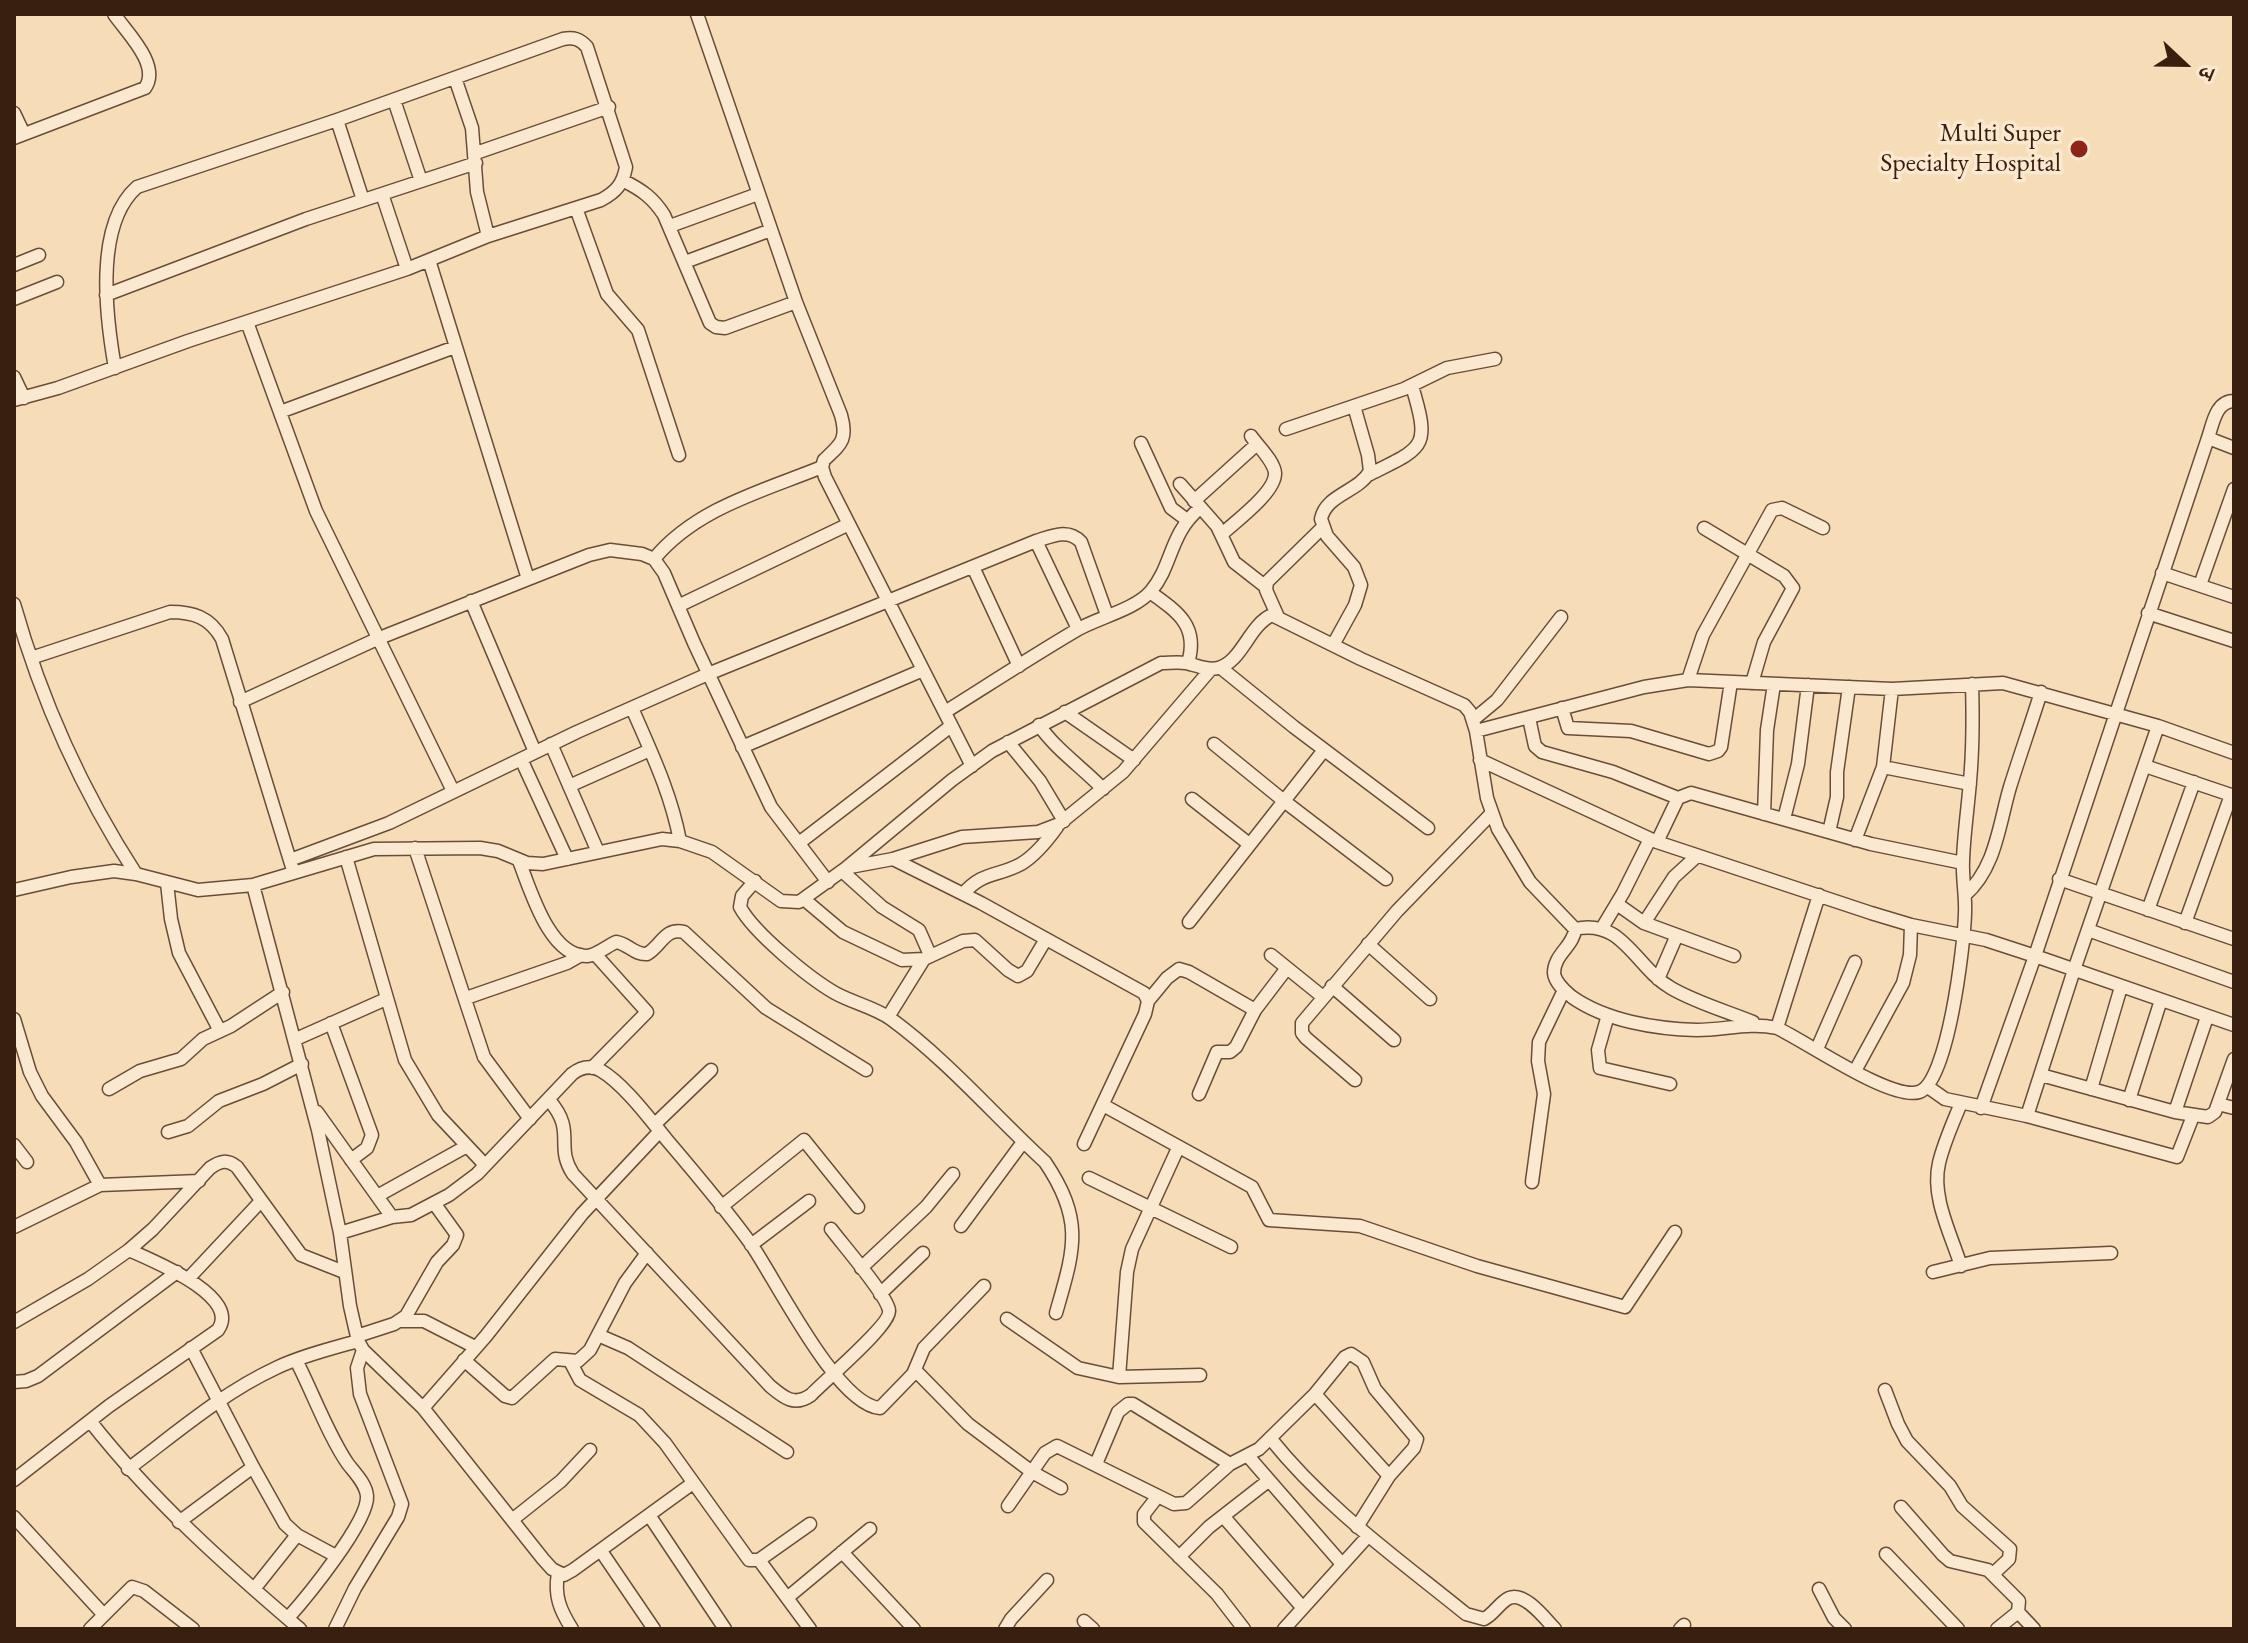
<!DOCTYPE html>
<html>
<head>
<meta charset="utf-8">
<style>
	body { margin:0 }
	#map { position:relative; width:2248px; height:1643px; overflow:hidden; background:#f7dcb8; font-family:"EB Garamond","Noto Serif Devanagari",serif }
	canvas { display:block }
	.frame { position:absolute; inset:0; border:16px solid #381f0f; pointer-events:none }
	.north { position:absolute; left:2144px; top:24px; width:80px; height:80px; -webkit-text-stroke:6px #fae8d1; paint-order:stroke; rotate:112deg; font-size:22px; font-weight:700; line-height:32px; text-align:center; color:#381f0f }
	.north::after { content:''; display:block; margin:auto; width:28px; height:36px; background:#381f0f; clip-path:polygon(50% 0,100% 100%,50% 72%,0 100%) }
</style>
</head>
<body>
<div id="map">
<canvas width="2248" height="1643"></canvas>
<div class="frame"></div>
<div class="north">उ</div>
</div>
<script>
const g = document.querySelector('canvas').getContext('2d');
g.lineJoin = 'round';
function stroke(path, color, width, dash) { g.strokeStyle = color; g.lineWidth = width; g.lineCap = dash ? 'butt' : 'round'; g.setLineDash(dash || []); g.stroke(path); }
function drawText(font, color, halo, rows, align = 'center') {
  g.font = font + ' "EB Garamond",serif'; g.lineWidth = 7; g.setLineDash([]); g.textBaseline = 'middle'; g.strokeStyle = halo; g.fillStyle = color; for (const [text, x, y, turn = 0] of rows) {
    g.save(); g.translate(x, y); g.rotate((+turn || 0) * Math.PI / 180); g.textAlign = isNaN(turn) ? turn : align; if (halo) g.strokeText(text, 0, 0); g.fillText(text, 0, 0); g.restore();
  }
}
const minor = new Path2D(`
	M697,14L796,302L841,415C848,440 841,444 824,460L822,467L825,477L972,766
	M455,78L472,128L477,192L488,236
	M394,100L421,181
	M14,113L24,134
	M337,120L363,200
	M14,138L145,88C161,65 127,33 114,14
	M476,153L609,107
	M624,181C642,190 653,198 664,215L710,323L716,327L725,328L796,302
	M382,194L407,269
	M576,208L607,294L638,330L679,455
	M670,226L758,194
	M429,260L528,579
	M685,262L771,230
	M14,265L39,255
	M106,295L306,219L476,163
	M14,299L57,282
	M247,322L316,511L453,791
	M14,377L24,398
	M14,400L58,388L188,341L407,269L488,236L601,200C616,192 623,184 626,167L587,47C580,39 574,37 563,39L337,120L137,187C94,225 106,317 115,368
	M280,412L455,347
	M1286,429L1404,389L1447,368L1495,359
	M2208,438L2234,448
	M1141,443L1171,508L1187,520
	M1368,475C1424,447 1431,449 1412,386
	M1180,484L1217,526L1234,562L1266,587
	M1194,501L1257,444
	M1704,528L1784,576L1793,588L1764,642L1752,683
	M1222,534C1235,522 1276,492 1275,473C1274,461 1257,445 1251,436
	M1036,541L1078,629
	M654,559C696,508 763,491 822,467
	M973,567L1019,666
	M2162,573L2234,597
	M2200,585L2234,489
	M1150,592C1178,612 1199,626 1188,663
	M471,601L535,752
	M14,604C41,699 82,791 136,874
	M678,606L849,524
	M2148,613L2234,641
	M1278,617L1266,590L1267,582L1322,528
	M1333,645L1355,605L1361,585L1354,567L1327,536L1321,519C1326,494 1359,492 1370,471L1368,455L1354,406
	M31,658L170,612C193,612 210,617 222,639L292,867
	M1221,668L1294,727L1428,828
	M1688,680L1703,635L1772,510L1782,508L1823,528
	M240,702L377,639L589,555L610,550L642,554L654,559L664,573L694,643L771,807L828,882
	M632,708C651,752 671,793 680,841
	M1562,708L1568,728L1631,731L1709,754L1718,751L1721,747L1731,682
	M945,712C988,685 1031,657 1075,631C1096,618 1135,610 1151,591C1173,565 1169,534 1200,508
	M1065,712L1134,760
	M1529,718L1535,746L1542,752L1613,772L1678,798
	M1473,720L1497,700L1561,617
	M1039,725C1056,750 1082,767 1103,789
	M1476,731L1644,687L1688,680L1892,689L2003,683L2158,726L2234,753
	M1008,742L1040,781L1064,821
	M551,744L598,852
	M1214,744L1284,801L1386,879
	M742,747L923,670
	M521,759L567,859
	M1480,760L1657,842L1871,913L1911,925L1986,940L2035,956L2234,1025
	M2145,766L2234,796
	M1883,767L1970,784
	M569,786L650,750
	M1192,799L1249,844
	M1764,814L1767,730L1774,684
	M1784,819L1798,764L1808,685
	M1829,832L1837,797V772L1849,687
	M1855,840L1883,767L1892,689
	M1657,842L1678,798L1691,793L1871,844L1963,863
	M799,843L951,726
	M415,848L484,1057L530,1119
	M346,857L405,1060L438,1115L485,1165
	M893,859L981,903L1144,993L1148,1001L1145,1014L1084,1144
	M290,860L389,823L577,732L708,674L1036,541C1052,536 1068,528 1081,542L1107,615
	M519,861C530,888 549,957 587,956C597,955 607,946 616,942C629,944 634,955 647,954C661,946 665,927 684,932L766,1008L866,1070
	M850,867L893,859L962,837L1038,832L1059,824L1123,772L1211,669
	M842,871L882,907L919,930L930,955
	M2059,879L2234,939
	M755,881L742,896L740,907C754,933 809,978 835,993C853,1003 874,1007 891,1019C947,1060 994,1115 1045,1162C1085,1221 1074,1250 1056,1313
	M167,883L171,919L179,953L220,1031
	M253,885L318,1130L340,1233L350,1306L358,1341L363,1350L423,1408L543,1559L552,1569L564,1575L573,1570L693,1483
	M14,890L71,877L114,871L136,874L198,890L253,885L374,849L480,848L498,851L527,863L543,864L662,839L680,841L712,852L781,901L799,902L846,868L952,780L992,751L1161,663C1169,663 1178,662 1186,663C1197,665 1207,671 1218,668C1242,662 1249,625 1272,615L1361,659L1464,705L1470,712L1476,731L1487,798L1498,829L1530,882L1575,929C1574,946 1554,954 1554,973C1555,983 1565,991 1572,997C1606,1021 1656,1029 1697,1030C1725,1030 1749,1022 1777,1028C1807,1042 1891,1101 1919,1092C1948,1083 1964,945 1965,914C1966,896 1962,878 1963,860C1964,833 1968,807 1970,781C1973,748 1973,716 1972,684
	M963,894C983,871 997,877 1021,864C1036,855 1047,841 1057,827
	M1965,895C1996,868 1999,824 2010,787C2020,755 2031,724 2041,692
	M805,900L843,932L902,960L924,959
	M1617,904L1644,923L1734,956
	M2148,910L2194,782
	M1189,922L1324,750
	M1644,923L1674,877L1697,856
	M2185,923L2231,795
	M1602,928L1623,893L1650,839
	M1575,929C1623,918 1635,967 1671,988C1697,1003 1726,1011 1753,1022
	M2088,930L2234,982
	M1368,944L1430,999
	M1271,955L1323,997
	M1658,979L1677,935
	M1332,986L1394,1040
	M466,998L567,963L581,955
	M1148,1001L1167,978L1179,969L1189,972L1255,1010
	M1608,1015L1598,1050L1600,1068L1670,1084
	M888,1017L924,959L963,941L975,940L1008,970L1018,976L1027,971L1046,939
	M14,1019L30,1072L42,1096L76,1142L100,1185
	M331,1023L372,1135L367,1148L351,1160
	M1777,1028L1819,895
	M296,1039L386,999
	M1817,1049L1855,962
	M592,1068L647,1012L595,954
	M1855,1071L1903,983L1910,955L1911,925
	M2041,1075L2175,1112L2208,1117L2215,1112L2234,1059
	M1355,1080L1306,1038L1302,1033V1023L1397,911L1491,814
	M1928,1087L1945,1099L2027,1116L2177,1157L2193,1116
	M109,1089L140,1071L181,1059L203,1039L231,1026L283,992
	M2091,1089L2121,987
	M1199,1094L1217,1052H1230L1236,1047L1255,1010L1287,968
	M549,1100C577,1132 554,1145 573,1174L770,1386C783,1397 794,1407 811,1395C824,1381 892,1324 889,1310C886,1294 843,1245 831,1229
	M2129,1100L2161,1000
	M1961,1103C1953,1123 1944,1142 1939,1163C1931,1197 1951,1234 1961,1266
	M2218,1104L2234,1108
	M1103,1105L1252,1187L1269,1220L1360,1226L1477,1266L1625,1307L1675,1232
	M1981,1108L2035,956L2208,438C2213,423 2216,401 2234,401
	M317,1112L392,1217
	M2175,1112L2207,1017
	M2027,1116L2074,970L2158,726
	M655,1124L711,1070
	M168,1132L188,1126L219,1101L263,1084L302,1064
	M14,1145L27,1162
	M1089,1178L1231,1247
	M1532,1182L1544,1094L1538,1061L1539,1042L1564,990
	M379,1195L467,1146
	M721,1207L804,1140L858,1207
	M961,1226L1023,1142
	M14,1227L100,1185L199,1181
	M340,1233L392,1217L411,1215L449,1195L477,1174L572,1074C581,1067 590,1065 600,1070C624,1084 649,1118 667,1140C696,1174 725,1208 751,1244C776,1280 837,1405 880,1408L913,1374L924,1348L984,1286
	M751,1245L809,1201
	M861,1268L926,1207L953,1174
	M1933,1272L1990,1258L2111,1253
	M188,1279L261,1201
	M880,1294L923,1253
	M1007,1319L1078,1368L1119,1377L1200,1375
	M401,1321H424L475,1347
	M14,1322L88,1279L129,1250L153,1229L210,1168C220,1161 227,1159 237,1167L301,1255L344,1272
	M598,1335L628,1348L787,1452
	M357,1336L394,1324L406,1316L437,1262L453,1245L457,1235L434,1203
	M191,1348L253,1467L285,1524L297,1535L336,1556
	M464,1360L505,1396L512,1398L555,1359L578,1361L590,1350L625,1283L647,1253
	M571,1363L580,1380L639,1415L665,1443L749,1560H759L810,1524
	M916,1371L968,1424L1032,1472L1061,1488
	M1119,1377L1127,1272L1132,1249L1178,1148
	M14,1382L26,1381L38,1376L177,1272
	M1885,1390L1898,1424L1907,1441L1950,1486L1962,1506L2010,1549L2009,1559L1993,1574
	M1315,1394L1389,1476
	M423,1408L486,1336L582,1214L660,1131
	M90,1421C152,1500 225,1565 300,1629
	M1270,1438C1326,1508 1397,1558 1466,1614L1484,1619C1494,1614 1499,1603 1509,1598C1525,1591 1546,1620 1555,1629
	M1248,1456L1342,1564
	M1096,1464L1118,1412L1128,1404H1133L1230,1464
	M128,1469C175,1434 222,1393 276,1368C301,1356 330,1349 358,1341
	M14,1480L109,1406L218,1330C242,1296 151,1260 129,1250
	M1158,1496L1144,1514V1522L1217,1594L1244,1629
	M1008,1506L1045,1453L1057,1446L1174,1504L1186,1503L1230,1464L1259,1449L1315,1394L1345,1357L1351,1354L1363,1362L1375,1389L1417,1439L1414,1448L1389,1476L1357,1527
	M1901,1507L1943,1555L1950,1561L1988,1570L2019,1601L2018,1612L1997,1629
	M649,1515L725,1629
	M1223,1516L1302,1607
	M14,1517L104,1615
	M512,1520L561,1481L590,1450
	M179,1522L253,1467
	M601,1551L654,1629
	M842,1552L914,1629
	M1886,1554L1958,1629
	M1179,1557L1209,1527L1268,1481
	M759,1560L810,1629
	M558,1573C554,1596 560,1610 572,1629
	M254,1589L297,1535
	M1819,1589L1834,1618L1845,1629
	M787,1598L870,1529
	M2018,1612L2034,1629
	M288,1618C306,1598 369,1521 367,1496C366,1484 355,1473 348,1464C329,1437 312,1391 296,1360
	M1084,1621L1093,1629
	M90,1629L132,1587L144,1591L193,1629
	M335,1629L355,1588L398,1517L402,1504L360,1394L357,1368L363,1350
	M1005,1629L1011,1619L1047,1580
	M1284,1629L1368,1536
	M1680,1629L1684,1625`);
stroke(minor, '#684e39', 15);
stroke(minor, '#fae8d1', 12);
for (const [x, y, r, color] of [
	[2079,149,10,"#8f2418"]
]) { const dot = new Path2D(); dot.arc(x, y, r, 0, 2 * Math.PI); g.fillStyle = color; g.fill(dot); stroke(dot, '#fae8d1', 3); }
drawText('26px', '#381f0f', '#fae8d1', [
	["Multi Super",2061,134],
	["Specialty Hospital",2061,164]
], 'right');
</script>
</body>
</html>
